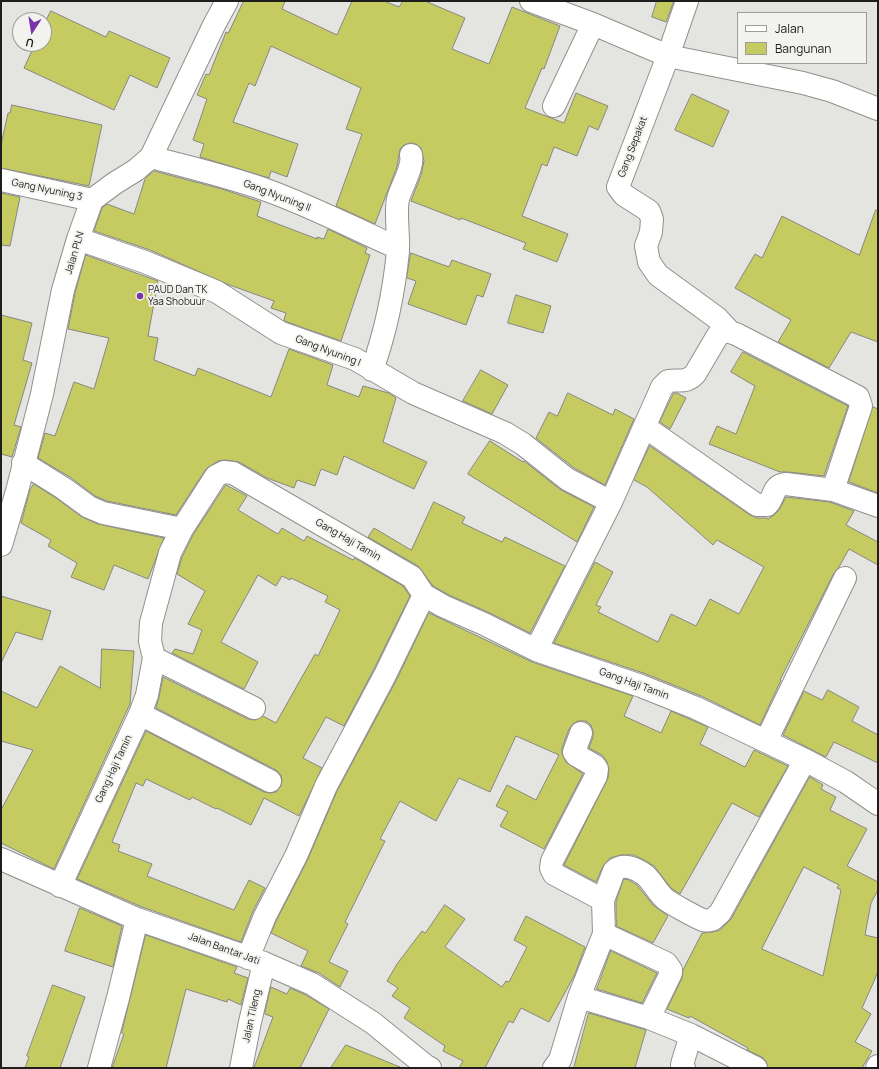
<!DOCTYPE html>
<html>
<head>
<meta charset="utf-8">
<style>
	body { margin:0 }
	#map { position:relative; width:879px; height:1069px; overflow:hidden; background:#e4e5e1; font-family:Manrope,sans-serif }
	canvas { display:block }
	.frame { position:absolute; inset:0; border:2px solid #1e1e1d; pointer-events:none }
	.legend { position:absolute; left:737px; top:12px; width:130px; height:52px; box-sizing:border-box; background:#f2f2ee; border:1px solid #9d9d9a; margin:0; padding:5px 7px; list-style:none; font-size:12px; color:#1e1e1d }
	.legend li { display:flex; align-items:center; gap:8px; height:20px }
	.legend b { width:20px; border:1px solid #9d9d9a }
	.north { position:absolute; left:12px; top:12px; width:40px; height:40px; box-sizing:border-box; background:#f2f2ee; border:1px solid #9d9d9a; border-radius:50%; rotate:192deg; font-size:11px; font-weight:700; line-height:16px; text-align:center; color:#1e1e1d }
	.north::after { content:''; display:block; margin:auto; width:14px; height:18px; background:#7934a8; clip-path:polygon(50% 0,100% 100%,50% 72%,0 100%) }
</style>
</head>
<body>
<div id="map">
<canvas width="879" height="1069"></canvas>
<div class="frame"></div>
<ul class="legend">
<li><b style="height:5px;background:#fff"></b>Jalan</li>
<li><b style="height:11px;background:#c6cb61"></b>Bangunan</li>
</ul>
<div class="north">U</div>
</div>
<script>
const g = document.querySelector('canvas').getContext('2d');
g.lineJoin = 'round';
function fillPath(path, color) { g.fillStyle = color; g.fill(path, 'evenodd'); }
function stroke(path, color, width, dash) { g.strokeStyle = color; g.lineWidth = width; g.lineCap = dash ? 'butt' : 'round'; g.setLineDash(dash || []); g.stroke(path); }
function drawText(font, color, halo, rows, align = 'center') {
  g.font = font + ' Manrope,sans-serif'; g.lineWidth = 3.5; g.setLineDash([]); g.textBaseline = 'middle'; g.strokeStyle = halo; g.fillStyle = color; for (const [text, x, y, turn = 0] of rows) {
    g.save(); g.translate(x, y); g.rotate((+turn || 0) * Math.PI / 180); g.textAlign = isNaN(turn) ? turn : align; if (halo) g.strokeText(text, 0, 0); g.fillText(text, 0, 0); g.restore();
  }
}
const building = new Path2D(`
	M244,1H285L282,9L337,35L352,1H384L399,7L403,1H425L465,18L452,49L489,64L512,7L560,26L544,69L542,68L525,108L564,123L576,93L608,106L598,130L589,126L577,156L554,147L547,166L542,164L522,216L568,234L557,262L523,249L526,243L461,218L460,220L411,201L421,175L424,161L421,148L416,144L410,143L404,145L400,149L397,167L375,224L336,206L362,134L346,129L361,88L271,46L255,86L249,83L233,122L298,144L287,177L271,171L269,178L200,157L204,144L193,140L207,99L197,95L206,74L209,75L226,32L228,33Z
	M657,1H674L666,22L652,17Z
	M51,11L106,37L109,31L170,58L157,88L130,75L114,110L24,68L35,44H44V25Z
	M692,94L729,111L713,147L675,130Z
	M12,105L102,125L89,186L1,168V145L8,113H10Z
	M154,171L222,189L261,202L257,216L317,239V237L324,239L328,229L367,248L365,253L370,255L341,341L287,322L284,320L286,313L271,308L274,301L227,284L150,250L94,231L102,208L107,204L134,214L145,179Z
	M1,193L20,197L10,246L1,245Z
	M876,210L878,211V342L851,332L829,368L778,342L791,320L735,288L755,254L762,258L782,216L859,255Z
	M411,253L449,267L452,260L491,274L483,297L477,295L466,325L408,304L416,281L407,278Z
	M86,255L158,281L148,336L158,338L154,360L195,376L198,368L271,397L289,349L333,365L327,385L359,397L363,386L389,393L396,398L383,442L427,462L414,489L344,456L337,475L321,469L315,486L297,480L294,488L267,478L239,462L225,460L218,461L206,469L176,515L107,501L95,496L70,477L38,458L45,433L55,436L74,382L94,389L109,338L68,329L75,293Z
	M516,295L551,306L543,333L508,323Z
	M1,315L32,323L23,360L32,363L14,425L21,427L12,457L1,454Z
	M743,352L848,406L824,476L788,472H780L709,444L717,426L736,434L755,386L731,372Z
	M481,370L508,385L492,414L463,401Z
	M568,393L613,415L615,409L634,419L605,485L574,468L536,438L549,412L557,416Z
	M674,393H677L686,398L670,429L660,422Z
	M873,407L878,409V493L849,482Z
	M490,441L523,462L524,461L561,490L594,507L577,542L468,474Z
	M650,446L750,515L757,518H766L769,519L770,517L773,516L779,510L786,497L830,502L854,511L846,525L878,542V565L849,549L839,567L834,573L780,680H781L760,725L701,696L646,674L554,643L595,562L613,572L596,605L601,607L598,612L658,642L671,614L696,626L710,599L739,614L764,567L717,540L713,545L647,487L634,480Z
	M34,484L56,498L82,517L98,524L164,538L148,579L114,565L104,590L71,577L77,563L48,546L51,540L21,523L30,490Z
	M226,485L247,496L238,510L278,534L282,528L304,541L307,536L353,560L355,558L403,586L410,596L374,669L344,726L326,717L303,758L322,768L299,816L264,798L251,825L217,808L216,809L192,797L190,800L146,779L143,786L136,783L112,842L120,845L118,851L152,864L147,876L234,910L249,880L265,888L253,911L241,942L142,907L77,879L146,731L264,792L270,793L276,792L281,786L282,780L281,775L276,770L156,708L159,697L163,677L248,719L255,720L263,716L276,723L315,654L318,656L340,610L325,602L328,596L291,578L290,580L282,576L276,586L258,575L221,642L258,662L244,689L172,653L175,649L193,654L202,630L188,624L205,591L177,574L182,557L193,535Z
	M434,502L465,517L462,523L502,542L505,537L565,566L530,633L490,613L449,595L433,586L418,566L368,537L374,528L411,550Z
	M1,596L51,611L42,640L16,632L1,663Z
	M429,613L532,662L633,696L624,716L661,733L671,711L708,727L700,744L745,767L754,750L788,766L759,817L732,803L680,894L671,888L654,866L644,860L634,855H621L610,858L603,866L596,882L564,865L608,778L609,770L607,762L602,755L589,748L593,737V731L591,725L586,721H578L573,724L569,729L562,748V754L566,762L583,774L544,849L500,826L508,812L496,806L507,785L536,800L559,755L516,736L490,792L459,778L436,821L400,801L380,839L385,841L345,922L348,924L329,962L348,971L340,987L319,973L301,966L308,951L271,933L276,921L307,861L337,791L396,681Z
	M102,649L134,651L130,704L54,869L1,843V810L33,750L1,741V691L37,708L60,666L100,688Z
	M828,690L859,707L852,721L878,735V763L834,742L826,757L783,735L804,691L822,700Z
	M810,777L823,785L821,789L836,797L830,810L867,829L847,866L878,882V890L871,903L865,935L878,938V972L862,1008L871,1014L855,1042L872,1051L862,1068H768L766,1061L762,1057L747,1050L748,1048L690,1016L689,1018L667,1009L682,978L683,970L702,933L712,932L720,930L731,919ZM804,867L839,885L837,888L841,890L823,976L762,949Z
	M624,879L629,880L637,885L653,905L668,916L653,943L616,926L617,921L616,920V902Z
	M445,905L465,919L445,947L502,987L506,981L509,982L527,947L514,940L526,916L585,947L575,974L549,1022L521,1008L513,1023L509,1021L485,1068H459L463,1061L443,1051L445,1046L404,1018L410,1008L392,996L398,988L387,981L397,964L422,931L425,933Z
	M80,908L122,926L113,967L65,951Z
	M146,935L237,967L234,973L248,978L241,1005L228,999L227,1002L186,989L166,1068H112L124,1034L122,1033Z
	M611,951L657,973L642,1003L597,989Z
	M53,985L85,997L60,1068H25L29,1057L27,1056Z
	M271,987L287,994L290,988L306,995L329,1009L300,1068H254L273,1017L265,1014Z
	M589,1013L646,1030L635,1068H574Z
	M346,1045L400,1067V1068H331Z`);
fillPath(building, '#c6cb61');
stroke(building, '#868683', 1);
const minor = new Path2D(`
	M531,1L593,24L668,56L803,83L832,91L878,109
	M687,1L668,56L618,187L624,195L649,211L652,219L651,232L646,246L649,262L658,275L717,318L729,331
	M554,106L593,24
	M151,157C191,168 230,177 269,191C313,207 355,229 398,248
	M1,180L92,200
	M78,239L145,262L217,292L281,333L355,359L413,393L505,433L523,444L567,479L611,502
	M372,370C386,331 394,292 398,251C399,235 395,214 398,199C401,187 414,167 411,155
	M645,427L757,505H767C775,497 772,485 786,484L833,490L878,506
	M23,463L63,488L89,507L103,513L182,529
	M1,545L17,491L42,394L63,290L78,239L92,200L115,183L136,170L151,157L214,25L227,1
	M536,650L611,502L662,387L668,381C680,379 685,384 695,374L718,335C724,330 729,332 736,334L858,397L861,406L833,490
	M154,658L254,708
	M140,714L270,781
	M581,733L574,752L576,755L595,766L597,769L596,776L552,861L551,868L554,874L603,900
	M766,741L845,578
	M1,859L137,919L264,963L312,984L373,1023L426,1066L430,1068
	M60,886L140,714L147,695L154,658L150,641L151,623L170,553L182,529L216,476L224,472L233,473L412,577L424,595L443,606L484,624L536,650L641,686L696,708L805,760L846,782L878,804
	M604,934L666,963L671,970V973L649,1018
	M248,958L265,916L296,856L326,786L385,675L424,595
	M579,997L649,1018L691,1035L756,1068
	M99,1068L118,998L137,919
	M241,1068L250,1022L264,963
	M554,1068L560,1060L579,997L604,934L603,900L614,871C623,862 637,869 645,875C653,882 657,892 665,899C670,903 697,918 703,920C706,921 709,920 712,920L720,913L805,760
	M684,1068L682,1065L683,1061L691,1035
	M877,1068L878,1066`);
stroke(minor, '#90918d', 24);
stroke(minor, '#fff', 22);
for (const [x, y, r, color] of [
	[140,296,4,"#7934a8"]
]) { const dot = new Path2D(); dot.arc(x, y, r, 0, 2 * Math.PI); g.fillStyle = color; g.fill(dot); stroke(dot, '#f2f2ee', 1.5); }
drawText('10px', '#1e1e1d', '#f2f2ee', [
	["Gang Sepakat",633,147,-69],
	["Gang Nyuning 3",47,190,12],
	["Gang Nyuning II",277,196,21],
	["Jalan PLN",75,253,-73],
	["Gang Nyuning I",328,351,21],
	["Gang Haji Tamin",348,540,30],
	["Gang Haji Tamin",634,684,20],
	["Gang Haji Tamin",114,769,-65],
	["Jalan Bantar Jati",224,949,20],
	["Jalan Tileng",252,1016,-78]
]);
drawText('10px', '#1e1e1d', '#f2f2ee', [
	["PAUD Dan TK",148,290],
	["Yaa Shobuur",148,302]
], 'left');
</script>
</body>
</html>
